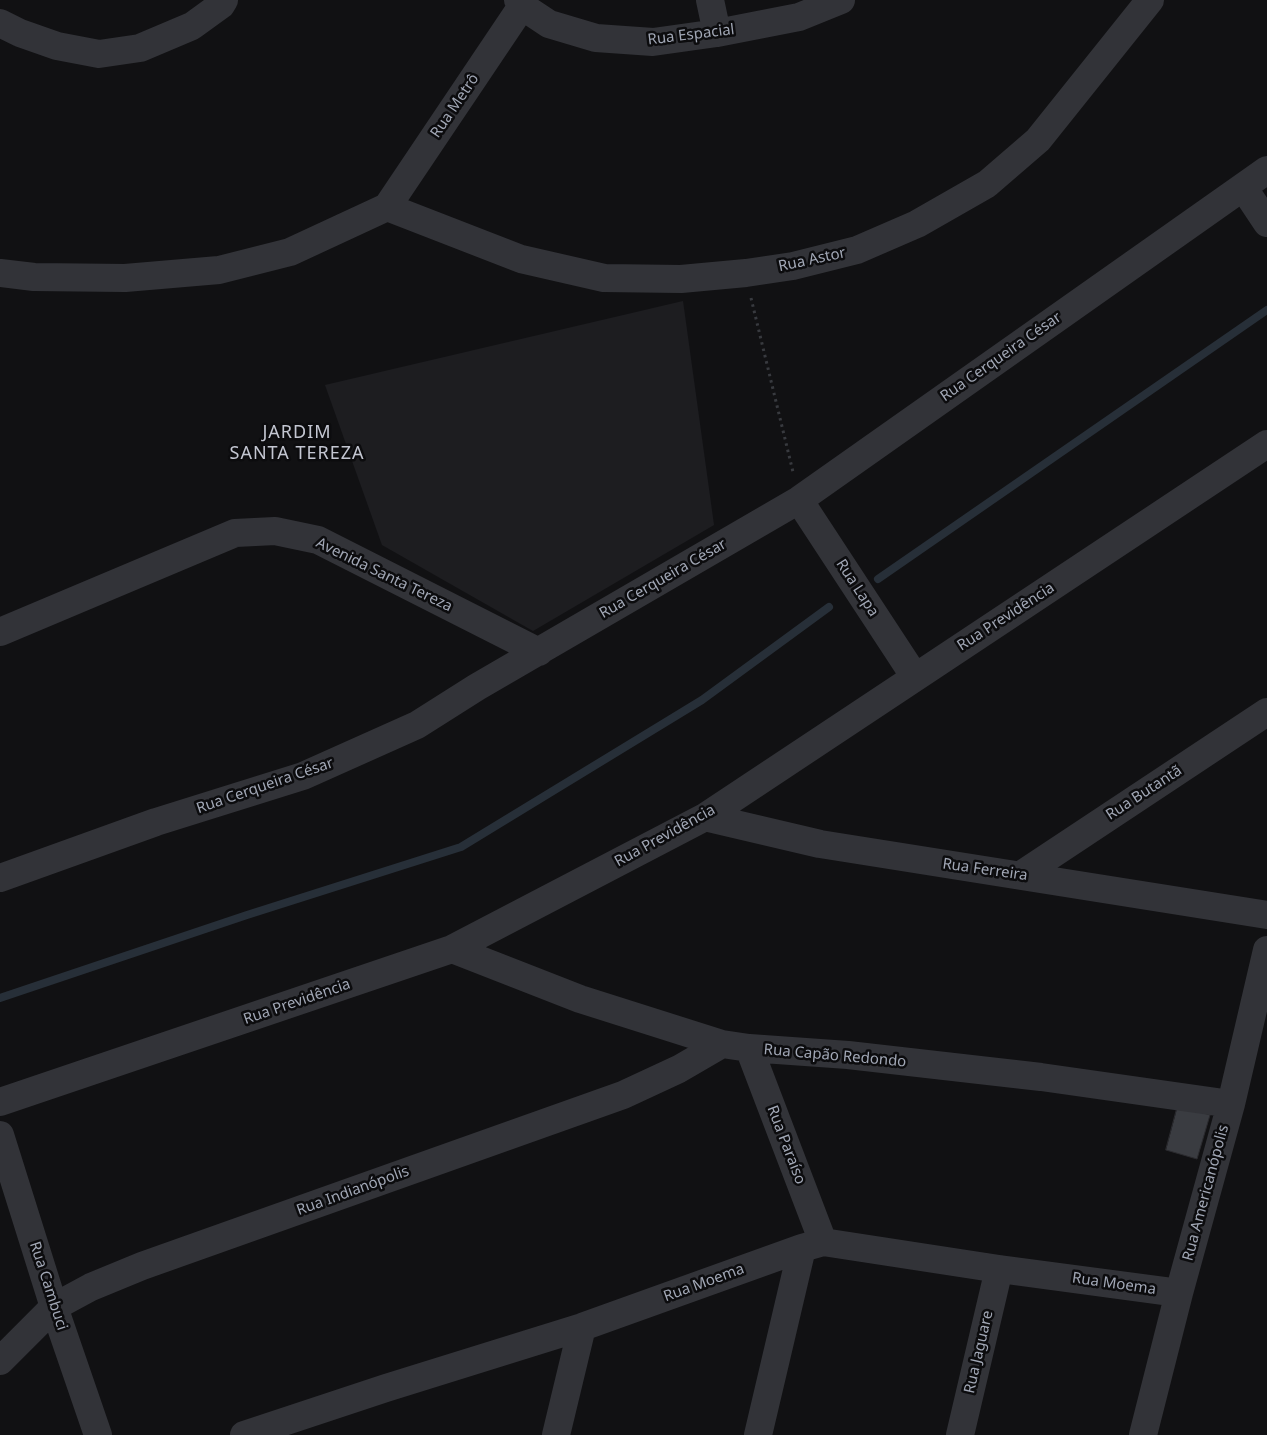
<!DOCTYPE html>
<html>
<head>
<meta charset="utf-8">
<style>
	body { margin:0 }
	canvas { display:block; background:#111113 }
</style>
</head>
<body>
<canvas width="1267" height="1435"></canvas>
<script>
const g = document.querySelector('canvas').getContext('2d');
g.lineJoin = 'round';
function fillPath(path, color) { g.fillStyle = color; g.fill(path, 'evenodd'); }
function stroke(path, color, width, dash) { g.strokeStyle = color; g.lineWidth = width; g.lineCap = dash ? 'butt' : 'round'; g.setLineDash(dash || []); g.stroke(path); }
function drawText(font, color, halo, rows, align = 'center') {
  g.font = font + ' "Noto Sans",sans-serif'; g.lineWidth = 5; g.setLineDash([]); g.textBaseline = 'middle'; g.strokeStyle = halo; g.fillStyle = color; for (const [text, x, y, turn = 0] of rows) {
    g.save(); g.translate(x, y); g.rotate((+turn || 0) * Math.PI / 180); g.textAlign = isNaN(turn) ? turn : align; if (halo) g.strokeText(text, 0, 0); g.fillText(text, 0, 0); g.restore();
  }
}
fillPath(new Path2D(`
	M683,301L714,525L533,631L382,545L325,385Z`), '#1d1d20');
stroke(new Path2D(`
	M878,579L1267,310
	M0,998L247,915L461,847L702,700L829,607`), '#272f38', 8);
const building = new Path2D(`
	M1178,1105L1210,1115L1197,1159L1166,1150Z`);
fillPath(building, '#3a3c41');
stroke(building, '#2b2b2f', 1);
stroke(new Path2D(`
	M751,298L793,472`), '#383a3f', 3, [2.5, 4]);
stroke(new Path2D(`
	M518,0L522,6L549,24L596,38L653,42L717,33L799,17L841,0
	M710,0L717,33
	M0,23L20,33L57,46L99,54L140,48L192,26L221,5L224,0
	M1243,187L1267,223
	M387,207L521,259L604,278L681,279L746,273L793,266L857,250L917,224L987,184L1038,140L1150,0
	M387,207L522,6
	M0,273L34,277L125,278L219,270L290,252L387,207
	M799,500L915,677
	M0,632L235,533L275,531L318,540L539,652
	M705,817L820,844L1267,915
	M1021,875L1267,712
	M0,878L156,822L303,776L417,725L477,687L799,500L1267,170
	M452,949L580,999L722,1044L749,1048L848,1055L1041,1077L1231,1104
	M749,1048L823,1242
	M0,1102L452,949L705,817L1267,444
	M0,1135L54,1307L98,1435
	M0,1361L54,1307L91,1287L142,1266L623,1095L679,1069L722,1044
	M244,1435L386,1388L582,1327L802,1248L823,1242L999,1269L1179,1293
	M556,1435L582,1327
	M758,1435L802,1248
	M960,1435L999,1269
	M1143,1435L1179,1293L1231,1104L1267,950`), '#323338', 28);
drawText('15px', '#a1a7b5', '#0c0c0e', [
	["Rua Espacial",691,35,-7],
	["Rua Metrô",455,106,-56],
	["Rua Astor",812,260,-12],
	["Rua Cerqueira César",1001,357,-35],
	["Avenida Santa Tereza",384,575,26],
	["Rua Cerqueira César",663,579,-30],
	["Rua Lapa",857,588,57],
	["Rua Previdência",1006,617,-33],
	["Rua Cerqueira César",265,786,-19],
	["Rua Butantã",1144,793,-33],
	["Rua Previdência",665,836,-29],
	["Rua Ferreira",985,870,8],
	["Rua Previdência",297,1002,-19],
	["Rua Capão Redondo",835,1056,5],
	["Rua Paraíso",786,1145,69],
	["Rua Indianópolis",353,1191,-20],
	["Rua Americanópolis",1206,1193,-75],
	["Rua Moema",704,1283,-20],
	["Rua Moema",1114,1284,8],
	["Rua Cambuci",48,1286,72],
	["Rua Jaguare",979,1352,-77]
]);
g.letterSpacing = '1px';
drawText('18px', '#c3c6d1', '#0c0c0e', [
	["JARDIM",297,433],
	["SANTA TEREZA",297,454]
]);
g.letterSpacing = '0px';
</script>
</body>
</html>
